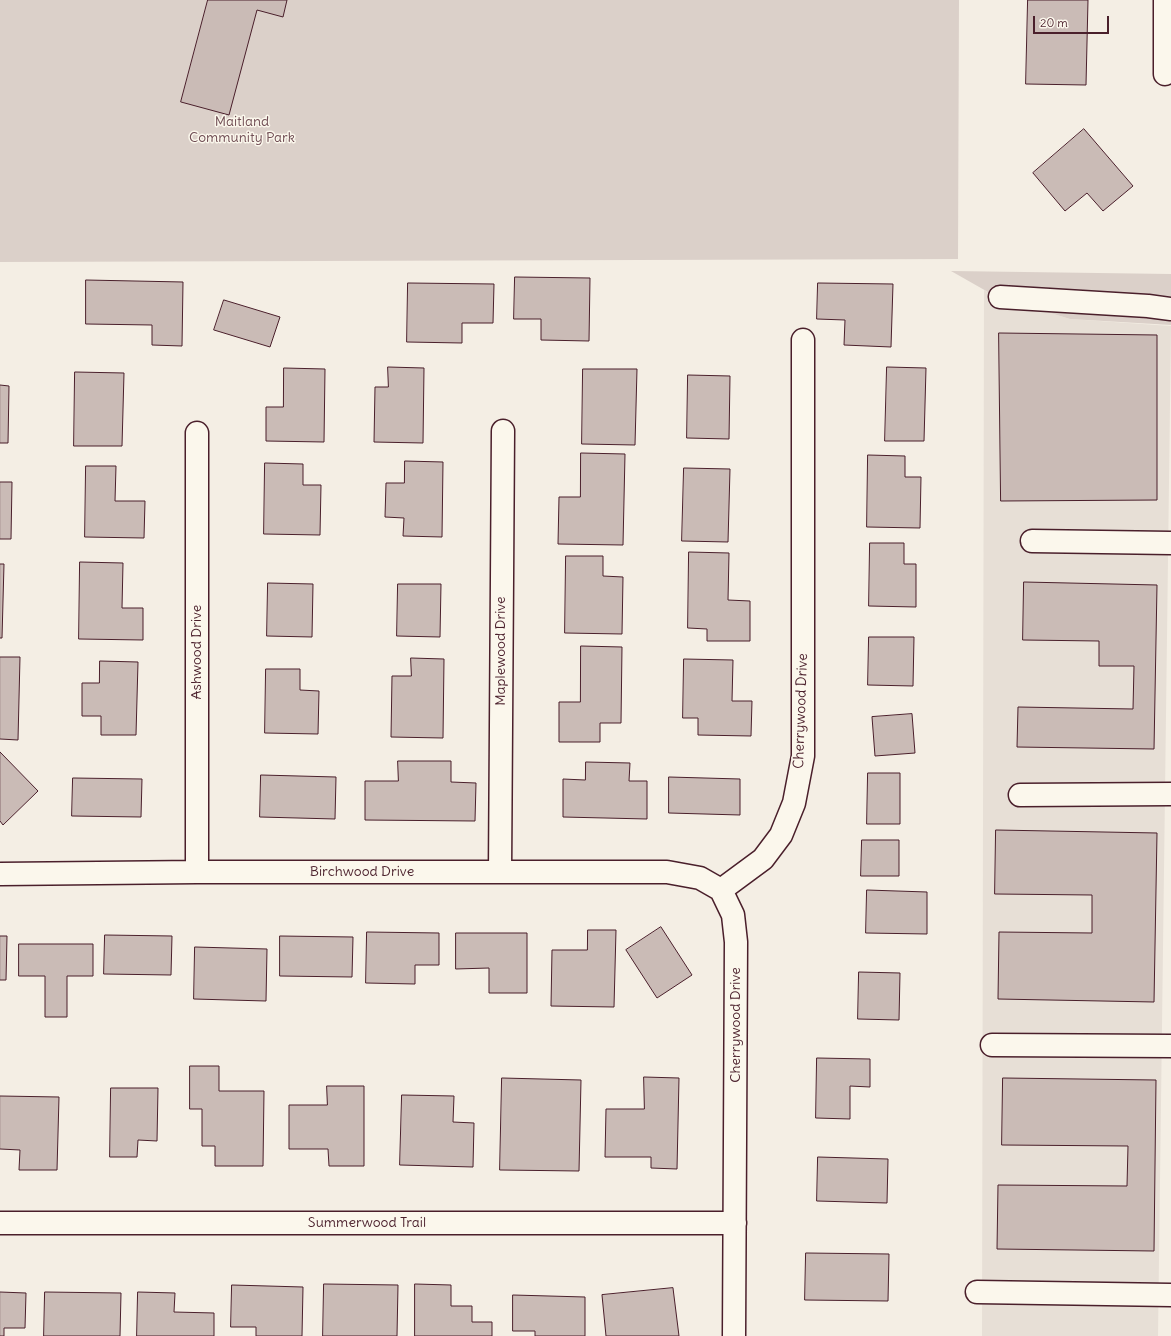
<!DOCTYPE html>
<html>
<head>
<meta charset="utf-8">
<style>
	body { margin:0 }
	#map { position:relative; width:1171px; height:1336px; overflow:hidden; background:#f4eee4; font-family:Delius,sans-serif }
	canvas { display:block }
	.scale { position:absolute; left:1033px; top:16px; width:76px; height:18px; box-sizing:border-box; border:2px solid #4a1f2b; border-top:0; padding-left:5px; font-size:12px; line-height:14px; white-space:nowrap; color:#4a1f2b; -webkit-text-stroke:3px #fbf7ec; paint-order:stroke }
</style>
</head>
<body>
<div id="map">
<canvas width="1171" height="1336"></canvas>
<div class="scale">20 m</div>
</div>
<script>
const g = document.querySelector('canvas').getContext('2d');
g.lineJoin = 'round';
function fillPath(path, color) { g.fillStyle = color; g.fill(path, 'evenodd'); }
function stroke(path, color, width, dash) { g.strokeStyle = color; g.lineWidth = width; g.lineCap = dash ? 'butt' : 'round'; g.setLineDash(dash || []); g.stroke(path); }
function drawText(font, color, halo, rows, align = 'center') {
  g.font = font + ' Delius,sans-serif'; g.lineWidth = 3; g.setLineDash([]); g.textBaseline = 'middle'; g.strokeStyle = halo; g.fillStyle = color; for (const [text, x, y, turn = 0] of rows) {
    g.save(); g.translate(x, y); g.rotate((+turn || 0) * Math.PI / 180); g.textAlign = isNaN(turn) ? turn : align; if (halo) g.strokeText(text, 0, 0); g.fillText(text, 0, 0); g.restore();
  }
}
fillPath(new Path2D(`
	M984,290L995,296L1070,319L1171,326L1158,1336H982Z`), '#e7dfd6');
fillPath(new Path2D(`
	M0,0H959L958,259L0,262Z
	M951,271L1171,274V325L1070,319L995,296Z`), '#dbd0c9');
const building = new Path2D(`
	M208,0H287L283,17L257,10L229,115L181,102Z
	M1028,0H1088L1086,85L1026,84Z
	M1084,129L1133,186L1103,211L1087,193L1065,211L1033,173Z
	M515,277L590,278L589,341L541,340V319H514Z
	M86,280L183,282L182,346L152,345V325L86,324Z
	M408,283L494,284L493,323H462V343L407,342Z
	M818,283L893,284L891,347L844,345L845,320L817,319Z
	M224,300L280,317L270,347L214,330Z
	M999,333L1157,335V500L1001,501Z
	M388,367L424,368L423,443L374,442L375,387H388Z
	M887,367L926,368L924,441H885Z
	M284,368L325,369L324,442L266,441V407H283Z
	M583,369H637L635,445L582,444Z
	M75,372L124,373L122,446H74Z
	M688,375L730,376L729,439L687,438Z
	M0,385L9,386L8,443H0Z
	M581,453L625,454L623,545L558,544L559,497H580Z
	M868,455L905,456V477H921L920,528L867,527Z
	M405,461L443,462L442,537L403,536L404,518L385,517L386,483H404Z
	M265,463L303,464V485H321L320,535L264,534Z
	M86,466H116L115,501H145L144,538L85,537Z
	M684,468L730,469L728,542L682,541Z
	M0,482H12L11,539H0Z
	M870,543H904V564H916V607L869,606Z
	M689,552L729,553L728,600L750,601V641H707V629L688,628Z
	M566,556H603V576L623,577L622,634L565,633Z
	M80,562L123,563L122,608H143V640L79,639Z
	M0,564H4L2,638H0Z
	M1024,582L1157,585L1154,749L1017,747L1018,707L1133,709L1134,666H1099V641L1023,640Z
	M268,583L313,584L312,637L267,636Z
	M398,584H441L440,637L397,636Z
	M869,637H914L913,686L868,685Z
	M581,646L622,647L621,723H600V742H559V702H580Z
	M0,657H20L18,740L0,739Z
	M411,658L444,659L443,738L391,737L392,676H411Z
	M684,659L733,660L732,701H752L751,736L698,735V718H683Z
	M100,661L138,662L136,735H101V716H82V683H99Z
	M266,669H300V690L319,691L318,734L265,733Z
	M912,714L915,753L875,756L872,717Z
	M0,752L38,791L3,825L0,821Z
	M398,761H451V782L476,783L475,821L365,820V781H398Z
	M586,762L630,763L629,781H647V819L563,817V779L585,780Z
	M868,773H900V824H867Z
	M261,775L336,777L335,819L260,817Z
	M669,777L740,779V815L669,813Z
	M73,778L142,779L141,817L72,816Z
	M996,830L1157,833L1154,1002L998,999L999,932L1092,933V895L995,894Z
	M862,840H899V876H861Z
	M867,890L927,892V934L866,933Z
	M661,927L692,975L657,998L626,950Z
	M588,930H616L614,1007L551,1006L552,950H587Z
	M367,932L439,933V965H415V984L366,983Z
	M456,933H527V993H489V968L456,969Z
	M105,935L172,936L171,975L104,974Z
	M0,936H7L6,980H0Z
	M280,936L353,937L352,977L280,976Z
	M19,944H93V976H67V1017H45V976H19Z
	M195,947L267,949L266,1001L194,999Z
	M859,972L900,973L899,1020L858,1019Z
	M817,1058L870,1059V1087L850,1086V1119L816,1118Z
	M190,1066H219V1091H264L263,1166H215V1146H202V1109H190Z
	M644,1077L679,1078L677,1169L651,1168V1157H605L606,1109H644Z
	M502,1078L581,1080L579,1171L500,1170Z
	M1003,1078L1156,1080L1154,1251L997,1249L998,1185L1127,1186L1128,1146L1002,1145Z
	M327,1086H364V1166H329L328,1149H289V1105H327Z
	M111,1088H158L157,1141L138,1140L137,1157H110Z
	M402,1095L454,1096L453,1122L474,1123L473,1167L400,1165Z
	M0,1096L59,1097L57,1170H19L20,1150L0,1149Z
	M818,1157L888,1159L887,1203L817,1201Z
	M806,1253L889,1254L888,1301L805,1300Z
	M324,1284L398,1285L397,1336H323Z
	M415,1284L451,1285V1306H472V1322H492V1336H415Z
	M232,1285L303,1287L302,1336H256V1327H231Z
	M673,1288L679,1336H606L602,1295Z
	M0,1292L26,1293L25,1328H4V1336H0Z
	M45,1292L121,1293L120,1336H44Z
	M138,1292L175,1293L174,1312L214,1313V1336H137Z
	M513,1295L585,1297V1336H535V1331H513Z`);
fillPath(building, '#cabbb6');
stroke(building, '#4a1f2b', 1);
const minor = new Path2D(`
	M1165,0V74
	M1000,297L1148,306L1171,309
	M197,433V872
	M1032,541L1171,543
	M1020,795L1171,794
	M500,872L503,431
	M0,874L197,872H667L700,878L721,890
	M721,890L763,859L781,835L794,803L803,756V340
	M721,890L733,915L736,942L734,1336
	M992,1045L1171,1046
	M0,1223H735
	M977,1292L1171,1295`);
stroke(minor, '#4a1f2b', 25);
stroke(minor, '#fbf7ec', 22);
drawText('14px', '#6e4b52', '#fbf7ec', [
	["Maitland",242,122],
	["Community Park",242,138]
]);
drawText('14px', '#4a1f2b', '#fbf7ec', [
	["Maplewood Drive",501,651,-90],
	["Ashwood Drive",197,652,-90],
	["Cherrywood Drive",801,711,-88],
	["Birchwood Drive",362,872],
	["Cherrywood Drive",736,1025,-90],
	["Summerwood Trail",367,1223]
]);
</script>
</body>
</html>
